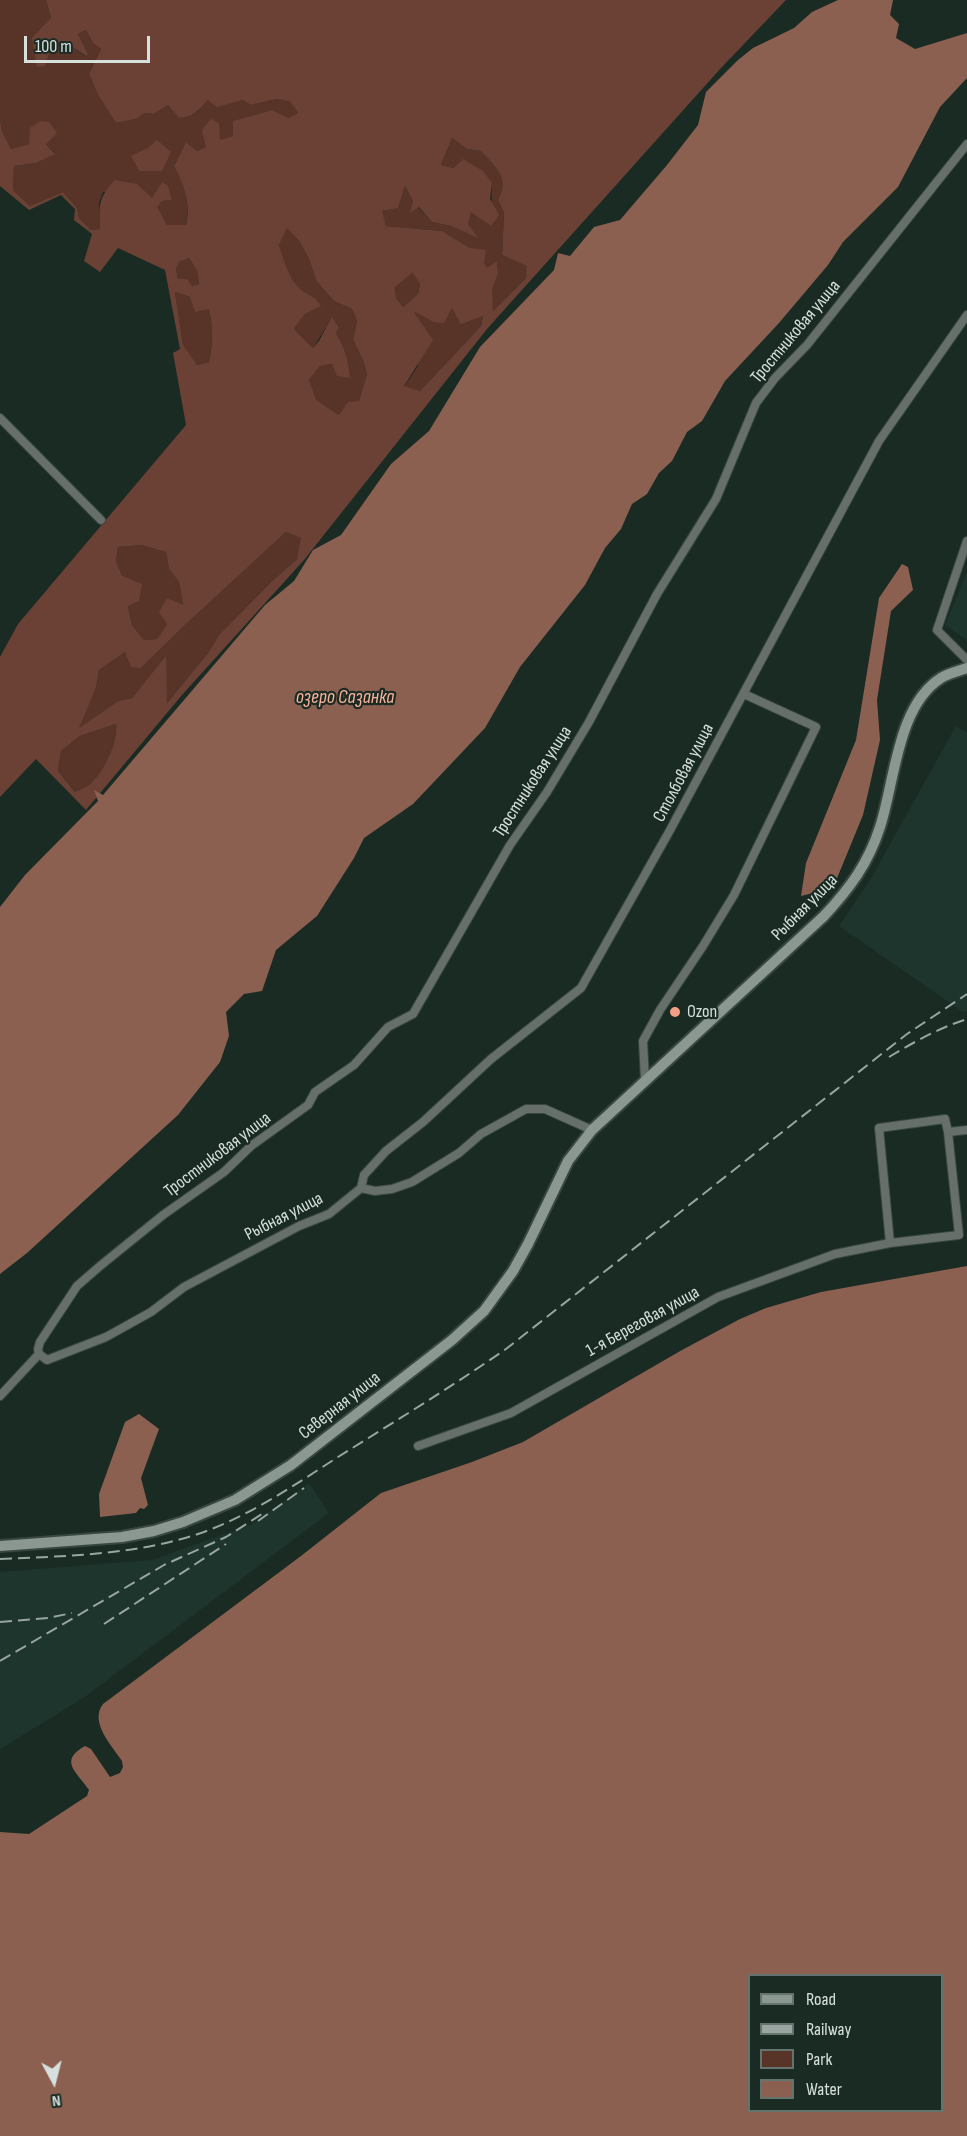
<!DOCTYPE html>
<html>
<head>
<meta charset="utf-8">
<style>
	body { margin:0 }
	#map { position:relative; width:967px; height:2136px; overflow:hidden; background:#1a2b24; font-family:"Sofia Sans Condensed",sans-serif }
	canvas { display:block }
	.legend { position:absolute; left:748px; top:1974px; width:195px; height:138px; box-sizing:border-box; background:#1a2b24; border:2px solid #65736e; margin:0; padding:8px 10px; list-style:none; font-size:18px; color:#d6e0dc }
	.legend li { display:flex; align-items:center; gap:12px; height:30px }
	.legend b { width:30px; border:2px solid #65736e }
	.north { position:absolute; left:24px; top:2052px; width:60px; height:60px; -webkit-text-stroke:4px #1a2b24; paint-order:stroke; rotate:173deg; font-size:16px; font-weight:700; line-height:24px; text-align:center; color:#d6e0dc }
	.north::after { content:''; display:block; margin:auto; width:21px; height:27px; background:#d6e0dc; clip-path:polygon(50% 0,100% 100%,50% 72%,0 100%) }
	.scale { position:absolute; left:24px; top:36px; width:126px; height:27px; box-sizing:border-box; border:3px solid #d6e0dc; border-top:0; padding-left:8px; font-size:18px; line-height:21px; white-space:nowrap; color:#d6e0dc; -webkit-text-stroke:4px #1a2b24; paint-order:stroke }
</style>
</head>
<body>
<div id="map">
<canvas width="967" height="2136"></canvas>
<ul class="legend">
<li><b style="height:8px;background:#8b9892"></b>Road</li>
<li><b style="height:8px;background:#99a5a0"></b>Railway</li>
<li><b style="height:16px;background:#583428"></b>Park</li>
<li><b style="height:16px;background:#8b6051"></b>Water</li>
</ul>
<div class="north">N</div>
<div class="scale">100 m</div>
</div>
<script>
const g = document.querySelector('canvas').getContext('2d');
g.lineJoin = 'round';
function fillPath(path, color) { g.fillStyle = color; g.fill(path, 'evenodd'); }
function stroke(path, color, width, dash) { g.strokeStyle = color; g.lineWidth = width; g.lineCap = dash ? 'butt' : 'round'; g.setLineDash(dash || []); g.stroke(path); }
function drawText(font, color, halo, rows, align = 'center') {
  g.font = font + ' "Sofia Sans Condensed",sans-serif'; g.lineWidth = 4.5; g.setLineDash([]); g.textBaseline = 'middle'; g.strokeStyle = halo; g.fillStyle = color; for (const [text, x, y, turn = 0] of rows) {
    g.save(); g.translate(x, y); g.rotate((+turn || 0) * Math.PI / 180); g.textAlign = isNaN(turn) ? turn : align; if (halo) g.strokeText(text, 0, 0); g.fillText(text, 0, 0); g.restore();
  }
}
fillPath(new Path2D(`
	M967,572V640L945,625Z
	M956,726L967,732V1011L963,1012L839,926L870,880Z
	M309,1483L329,1513L82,1699L0,1749V1572L152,1560L252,1524Z`), '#1d352c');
fillPath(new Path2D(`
	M0,0H46L51,18L45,66L53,43L65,42L85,56L88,54L78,34L86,30L93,43L101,49L89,74L98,95L116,123L136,119L145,113L154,114L168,105L179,118L197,112L208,100L232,102L244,100L251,105L277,99L290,100L298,113L287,119L272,110L234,121L233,136L197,151L186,142L174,166C185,185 190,202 186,225H167L156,207L162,201L171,200L162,182L153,198L103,192L99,203L100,229L91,230L79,218L77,208L63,192L30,206L13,190L14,166L36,163L55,153L46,144H29L11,149L2,131L0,119Z
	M452,138L467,149L481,151C496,168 510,178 498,200L504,213L502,255L528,266L526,278L492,312V291L498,274L497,261L487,269L470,248L442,231L386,226L381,211L398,208L405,186L413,201L411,212L418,207L432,222L451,226L477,237L468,224L471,211L491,226L492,183L454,168L441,165Z
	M287,227L300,242L309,259L317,282L334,301L352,309L357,321L353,340L363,360L367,374L359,401L339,415L315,400L309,380L320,366L332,364L350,377C349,360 345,348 336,333L339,326L332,318L313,348L294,329L305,314L320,306C314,294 312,298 303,291C289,281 283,260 279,245Z
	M189,258L197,271L199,284L192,286L178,279L176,269L179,262Z
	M412,273L420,282L418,294L403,307L396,298L395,286Z
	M175,292L190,297L209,308C213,328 213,343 209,362L197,365L183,346Z
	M452,307L483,315L481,326L420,391L404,387L418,366L412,310L433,322Z
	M286,532L302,538L297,559L270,583L219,635L208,653L166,704V657L132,698L118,701L78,729L96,688L99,670L125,652L141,668L184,626Z
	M141,545L166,552L169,569L179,582L183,606L167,598V624L157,639L144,640L132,625L122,576L116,561L118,547Z
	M116,724C118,742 105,769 92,782C88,787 80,789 75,792L58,771L61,751L80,736Z`), '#583428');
fillPath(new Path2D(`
	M46,0H786L721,68L487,329L304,560L182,695L86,810L36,759L0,797V657L18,624L186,425L173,353L180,349L165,270L118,248L100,272L84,261L92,234L74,220L75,209L61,195L29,210L0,186V119L2,131L11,149L29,144L30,128L40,121L49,122L57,133L46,144L55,154L36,163L14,166L13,190L30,206L63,192L77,208L79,218L91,230L100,229C99,205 98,198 115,180L137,184L152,198L162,182L168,186L172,200L162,201L157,207L167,225H186C191,203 184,185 174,166L186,142L197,151L206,147L202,130L211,119L219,123L220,140L233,136V121L272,110L288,118L298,113L290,101L277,99L251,105L243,100L217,107L208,100C199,110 193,117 179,118L168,105L154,114L145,113L136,119L116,123L98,95L89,74L101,49L93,43L86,30L78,34L88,54L86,56L65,42L53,43L45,66L37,67L32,38L51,18ZM452,138L467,149L481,151C496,168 510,178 498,200L504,213L502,255L527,266L526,278L493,311L492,291L498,274L497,261L487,268L484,263L486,250L470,248L442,231L386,226L382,211L398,208L405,186L413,201L410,213L419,207L432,222L451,226L478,238L468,224L471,212L491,226L499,215L490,199L492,183L483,171L463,159L454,168L441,165ZM287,228L300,242L309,259L317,282L334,301L352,309L357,321L353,340L363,360L367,374L359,401L348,402L339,415L316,400L309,380L320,366L332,364L337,376L350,378C349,360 345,348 336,333L339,327L332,317L319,341L313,348L294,329L305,314L321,306C314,295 313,298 303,291C289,281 284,260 279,245ZM189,258L197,271L199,284L192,286L187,279H178L176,269L179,262ZM412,273L420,283L418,294L403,307L396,298L395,287ZM175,292L190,297L195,312L209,309C213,328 213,343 209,362L197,365L183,345ZM452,308L461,324L483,316L481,326L420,391L404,386L433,340L413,311L433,322L444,323ZM286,532L301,538L297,559L270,583L219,635L208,653L167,703L166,656L132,698L118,701L79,728L96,688L99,670L125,652L131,667L141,668L184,626ZM141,545L166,552L169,569L179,582L183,605L167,598L159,612L167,624L157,639L144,640L132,625L128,606L139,601L142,584L122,576L116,561L118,547ZM116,724C118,742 105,769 92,782C88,787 80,789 75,792L58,771L61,751L80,736Z
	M157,140L171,152L162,171H139L131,156L148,148Z`), '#6a4134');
fillPath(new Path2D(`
	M838,0H893L890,15L899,24L896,38L915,49L967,33V78L940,107L898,187L843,242L828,265L779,323L725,381L702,421L687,432L672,461L659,473L647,494L632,504L621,529L605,548L585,585L520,667L485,728L413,804L364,838L354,858L317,916L276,950L262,991L244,994L226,1012L229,1036L220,1062L178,1115L27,1253L0,1274V907L25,875L98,801L94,790L103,795L265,605L294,581L313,550L341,535L391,464L429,431L480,347L554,270L558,253L570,256L594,227L620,220L667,165L698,125L706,92L738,60L753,48L794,28L812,12Z
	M902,564L908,567L913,590L891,611L877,700L880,740L863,815L833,888L801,896L806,863L856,740L879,598Z
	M967,1266V2136H0V1832L29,1834L87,1796L89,1790C77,1772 58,1761 85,1746L91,1749L110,1777L120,1773L123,1767L122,1761C112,1746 89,1722 103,1704L301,1556L381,1493L472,1462L523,1442L682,1350L740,1319L766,1308L821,1292ZM750,1976H942V2110H750Z
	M139,1414L159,1429L141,1478L148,1505L144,1509L140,1508L136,1513L100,1517L99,1494L125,1422Z`), '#8b6051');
const street = new Path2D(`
	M0,418L101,520
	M967,541L937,630L967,660
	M645,1080L643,1041L660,1010L703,946L734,895L816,727L744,694
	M361,1188L364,1175L386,1151L423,1122L491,1059L581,988L669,832L879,441L967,315
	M890,1243L879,1128L945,1119L948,1132L967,1130
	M39,1354L38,1349L40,1342L77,1286L100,1266L163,1215L224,1172L251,1146L308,1105L315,1092L354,1065L388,1027L413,1014L510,845L547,792L589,722L657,594L716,499L756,403L775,378L807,345L967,144
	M0,1396L39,1354L47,1360L106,1337L151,1312L184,1287L299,1226L329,1214L361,1188L375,1191L392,1189L412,1182L459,1153L481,1134L526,1109H545L592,1130
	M418,1446L511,1413L718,1297L835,1254L890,1243L959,1235L948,1132`);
const secondary = new Path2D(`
	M0,1546L122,1537L154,1531L183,1522L235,1500L291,1465L452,1340L484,1311L513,1271L528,1244L568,1161L592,1130L824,916C850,888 868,864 880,827C895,781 897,706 941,678C949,673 959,671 967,668`);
stroke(street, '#384841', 10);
stroke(secondary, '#384841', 14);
stroke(street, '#676f6b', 8);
stroke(secondary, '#8b9892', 10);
stroke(new Path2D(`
	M889,1057C914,1042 939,1028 967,1019
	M258,1521L304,1488
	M0,1559C67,1556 134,1555 198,1534C248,1517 293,1486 338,1457C394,1422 451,1387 506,1349L907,1034L967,994
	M0,1622L48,1618L72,1613
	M104,1624L226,1544
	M0,1661L164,1565L226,1537L262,1514`), '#99a5a0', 2, [12, 6]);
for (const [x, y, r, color] of [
	[675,1012,6,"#f39f83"]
]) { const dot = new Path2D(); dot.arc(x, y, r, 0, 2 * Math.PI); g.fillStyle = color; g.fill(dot); stroke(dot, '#1a2b24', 2); }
drawText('18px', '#d6e0dc', '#1a2b24', [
	["Тростниковая улица",796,332,-50],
	["Столбовая улица",684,773,-62],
	["Тростниковая улица",533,782,-57],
	["Рыбная улица",805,908,-45],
	["Тростниковая улица",218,1155,-37],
	["Рыбная улица",284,1217,-27],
	["1-я Береговая улица",643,1322,-29],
	["Северная улица",340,1406,-38]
]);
drawText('18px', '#d6e0dc', '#1a2b24', [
	["Ozon",687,1012]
], 'left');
drawText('italic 20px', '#f9b199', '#1a2b24', [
	["озеро Сазанка",345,698]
]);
</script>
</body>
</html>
